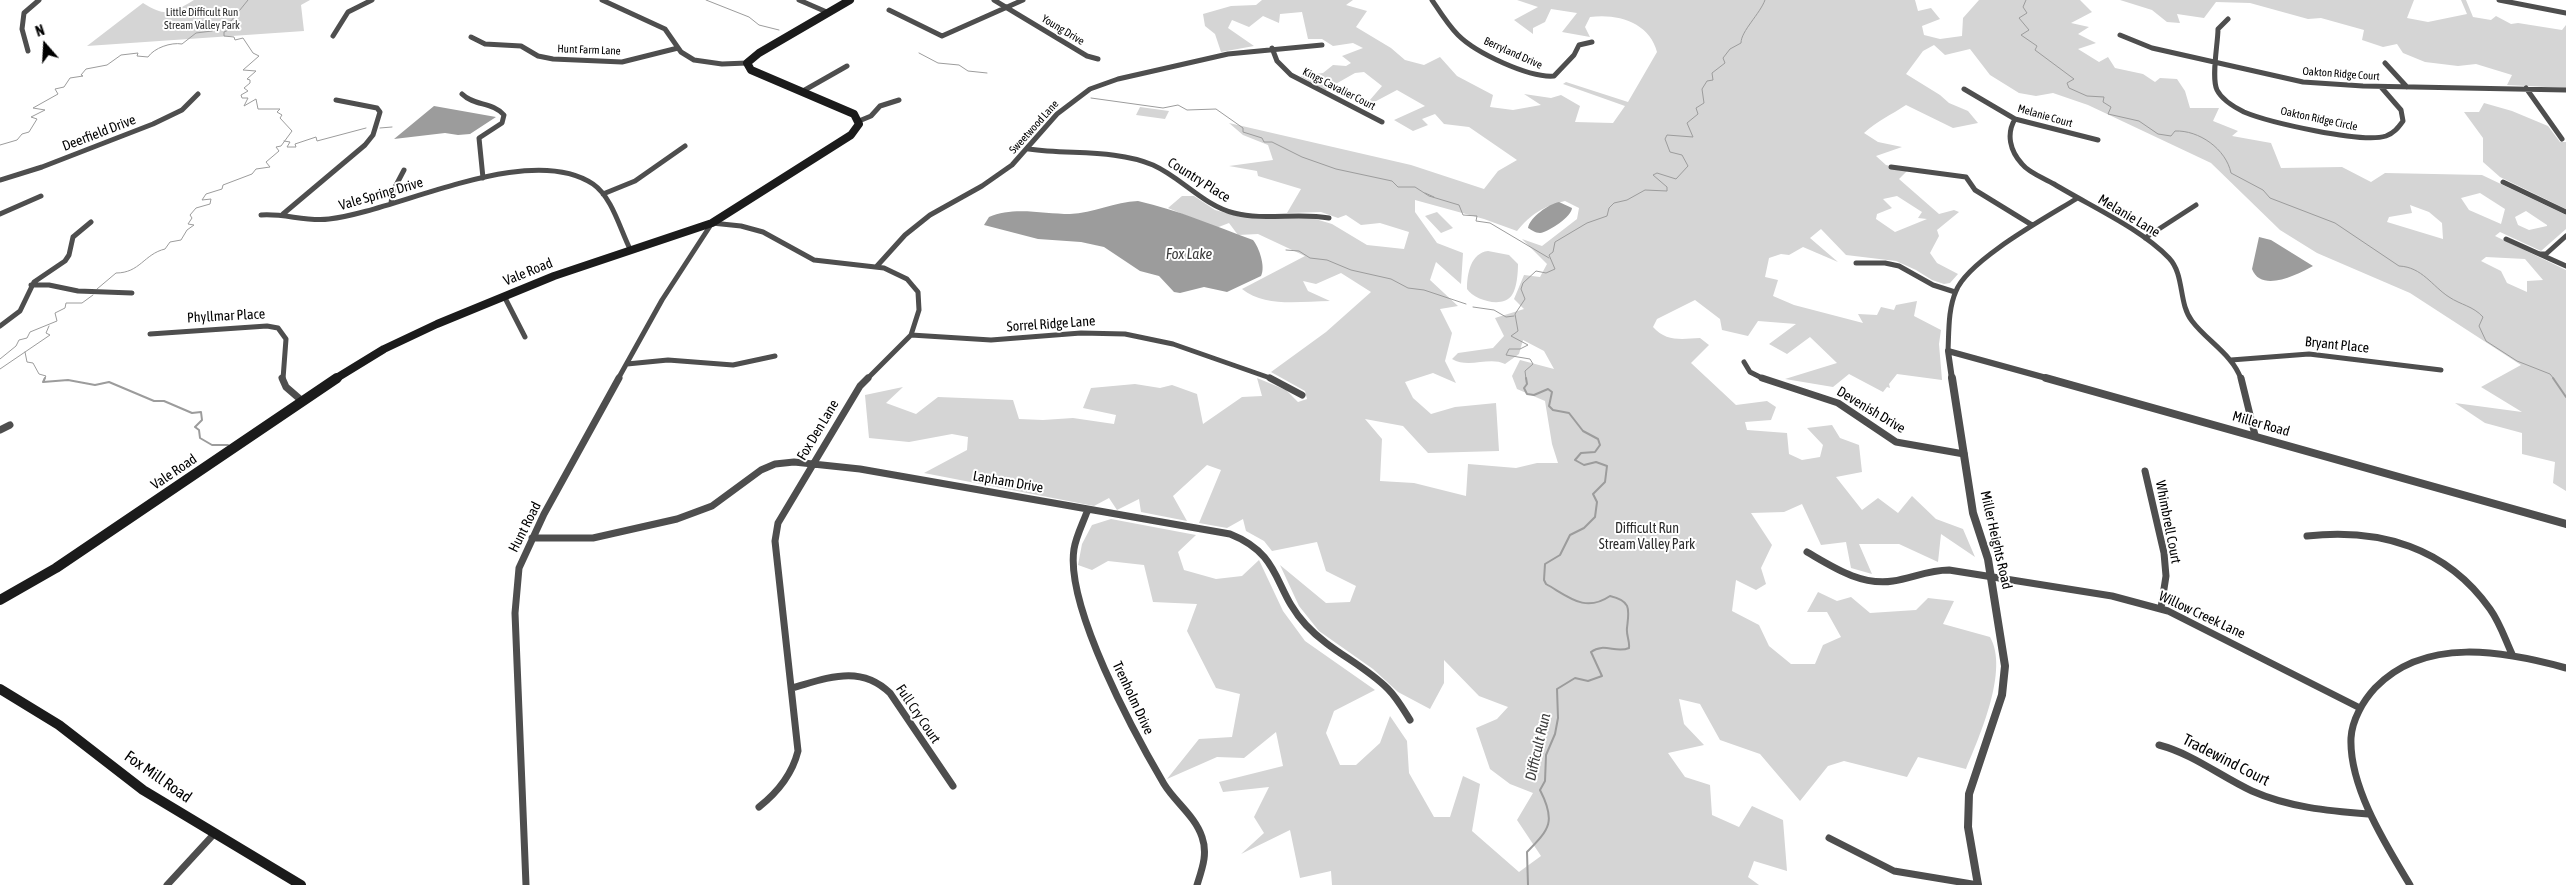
<!DOCTYPE html>
<html>
<head>
<meta charset="utf-8">
<style>
	body { margin:0 }
	#map { position:relative; width:2566px; height:885px; overflow:hidden; background:#fff; font-family:"Asap Condensed",sans-serif }
	canvas { display:block }
	.north { position:absolute; left:20px; top:20px; width:50px; height:50px; -webkit-text-stroke:4px #fff; paint-order:stroke; rotate:341deg; font-size:14px; font-weight:700; line-height:20px; text-align:center; color:#000 }
	.north::after { content:''; display:block; margin:auto; width:18px; height:22px; background:#000; clip-path:polygon(50% 0,100% 100%,50% 72%,0 100%) }
</style>
</head>
<body>
<div id="map">
<canvas width="2566" height="885"></canvas>
<div class="north">N</div>
</div>
<script>
const g = document.querySelector('canvas').getContext('2d');
g.lineJoin = 'round';
function fillPath(path, color) { g.fillStyle = color; g.fill(path, 'evenodd'); }
function stroke(path, color, width, dash) { g.strokeStyle = color; g.lineWidth = width; g.lineCap = dash ? 'butt' : 'round'; g.setLineDash(dash || []); g.stroke(path); }
function drawText(font, color, halo, rows, align = 'center') {
  g.font = font + ' "Asap Condensed",sans-serif'; g.lineWidth = 4; g.setLineDash([]); g.textBaseline = 'middle'; g.strokeStyle = halo; g.fillStyle = color; for (const [text, x, y, turn = 0] of rows) {
    g.save(); g.translate(x, y); g.rotate((+turn || 0) * Math.PI / 180); g.textAlign = isNaN(turn) ? turn : align; if (halo) g.strokeText(text, 0, 0); g.fillText(text, 0, 0); g.restore();
  }
}
fillPath(new Path2D(`
	M194,0H310L301,5L304,31L87,46L143,3C167,18 172,13 194,0Z
	M1262,0H1353L1346,5L1367,11L1356,27L1391,48L1405,60L1424,65L1440,57L1457,76L1493,95L1490,107L1513,110L1541,105L1524,94L1551,98L1561,95L1580,106L1575,122L1613,123L1625,106L1563,84L1566,82L1628,102L1657,52C1650,23 1618,13 1590,17L1585,27L1590,37L1562,32L1577,13L1551,9L1545,22L1533,28V34L1514,20L1538,7L1517,0H1915L1918,11L1931,8L1940,19L1922,26L1924,35L1940,39L1962,36L1963,18L1979,0H2080L2092,12L2071,23L2089,27L2078,34L2096,43L2078,49L2099,62L2108,57L2115,68L2143,74L2155,82L2160,78L2177,79L2185,91L2190,108H2219L2213,121L2238,131L2232,136L2271,143L2281,168L2342,167L2371,182L2385,173L2482,175L2566,215V229L2541,251L2500,232L2495,236L2566,270V491L2553,483L2555,462L2522,454V433L2485,423L2455,403L2522,412L2481,387L2521,365L2410,293L2317,253L2280,230L2211,163L2088,105L2053,93L2036,96L2019,93L1990,75L1970,49L1945,55L1934,45L1923,51L1906,74L1940,95L1949,103L1968,111L1978,123L1953,128L1906,105C1891,115 1877,121 1864,133L1878,142L1902,147L1876,156L1886,165L1908,170L1899,179L1939,214L1954,210L1959,212L1937,230L1939,236L1930,253L1937,263L1958,274L1950,283L1944,284L1932,280L1916,270L1896,261L1846,255L1821,229L1810,238L1838,262L1803,247L1789,255L1781,254L1769,258L1765,277L1778,280L1773,296L1794,305L1863,323L1858,314L1877,315L1881,307L1894,310L1896,305L1917,301L1914,316L1941,330L1939,344L1942,380L1897,374L1889,384L1890,388L1887,387L1883,392L1849,374L1833,387L1785,379L1837,363L1810,337L1787,354L1769,344L1796,324L1758,321L1748,336L1722,330L1720,319L1695,300L1657,319L1653,327C1666,342 1682,339 1700,338L1709,345L1691,363L1736,405L1767,401L1776,407L1771,420L1745,422L1747,430L1787,433L1789,454L1802,460L1820,457L1823,445L1807,428L1832,425L1840,438L1859,445L1862,472L1836,477L1862,510L1878,498L1898,513L1912,496L1936,519L1963,529L1975,557L1941,534L1938,562L1899,544H1859L1872,574L1851,568L1846,542L1821,545L1802,504L1784,512L1751,513L1772,545L1761,568L1766,584L1756,590L1736,580L1732,611L1759,625L1769,646L1791,664H1815L1823,645L1841,637L1827,612H1807L1818,592L1837,601L1851,597L1870,613L1916,610L1928,598L1954,601L1943,624L1990,637C2009,670 1980,735 1966,769L1918,757L1907,777L1844,761L1828,766L1800,801L1760,754L1720,740L1700,704L1679,699L1684,724L1704,745L1668,753L1685,777L1710,785L1712,815L1739,827L1752,806L1783,820L1787,871L1754,861L1748,877L1759,885H1332L1331,871L1300,878L1290,830L1241,854L1264,833L1254,817L1269,787L1223,792L1219,782L1283,766L1276,732L1244,758L1217,757L1167,779L1199,739L1232,737L1240,694L1216,688L1187,631L1197,604L1153,602L1144,565L1108,561L1092,570L1078,565L1082,544L1092,525L1111,519L1196,535L1178,552L1184,570L1216,579L1242,576L1259,560L1283,611L1305,641L1375,690L1334,711L1326,733L1340,765H1356L1380,743L1390,716L1407,741L1409,773L1434,817H1450L1463,776L1480,784L1472,831L1519,872L1541,856L1517,820L1533,793L1510,784L1490,769L1476,728L1497,719L1508,707L1479,696L1444,660V683L1430,709L1398,692L1373,669L1319,631L1299,606L1280,565L1326,603L1350,602L1356,586L1326,571L1317,542L1272,551L1264,541L1246,531L1243,519L1227,528L1199,523L1221,470L1207,465L1173,496L1187,521L1141,512L1139,499L1117,510L1109,498L1094,506L924,473L967,450L968,437L952,434L909,442L869,438L865,395L903,387L886,403L916,414L938,397L1013,400L1019,419L1043,420L1073,418L1114,424L1116,415L1083,408L1091,388L1135,384L1160,388L1172,385L1197,394L1203,424L1242,397L1262,396L1257,378L1286,390L1298,402L1307,399L1305,391L1271,372L1326,332L1371,292L1341,273L1316,284L1303,281L1308,291L1330,301C1301,301 1266,308 1242,289L1305,256L1258,234L1238,235L1229,223L1216,228L1168,208L1182,196H1194L1215,210L1241,217L1312,218L1332,224L1367,245L1404,249L1409,232L1380,223L1361,225L1346,215L1338,218L1321,212L1287,213L1301,189L1258,176L1257,171L1229,166L1273,160L1268,145L1243,135L1229,123L1411,165L1484,189L1498,171L1517,160L1469,127L1444,124L1435,114L1422,119L1428,125L1413,131L1394,120L1425,106L1397,90L1363,108L1382,86L1364,72L1355,73L1325,90L1300,76L1323,73L1333,65L1346,66L1351,63L1342,56L1363,48L1353,43L1333,46L1322,39H1308L1302,12L1280,14L1279,23L1263,16L1249,27L1232,20L1228,28L1254,46L1221,52L1215,34L1205,26L1203,14L1231,6L1256,5ZM2480,193L2505,209L2501,224L2469,210L2461,198ZM1897,196L1922,212L1918,218L1927,219L1895,232L1876,219L1877,214L1892,208L1883,199ZM1415,200L1484,219L1517,231C1531,214 1544,206 1565,201L1579,208L1577,219L1542,246L1522,239L1547,264L1540,277L1524,275L1514,299L1524,309L1495,318L1504,336L1493,348L1458,353L1452,359C1469,369 1489,356 1505,364L1519,354L1523,340L1544,351L1554,369L1520,360L1512,376L1517,389L1545,401L1552,444L1558,463H1537L1516,468L1468,464L1466,496L1414,483L1380,481L1382,439L1365,419L1403,426L1428,453L1499,451L1496,403L1455,407L1431,414L1413,398L1405,382L1433,373L1456,383L1445,361L1452,333L1440,309L1458,306L1430,280L1436,262L1461,284L1463,253L1437,243L1415,212ZM2410,205L2429,212L2442,223L2443,239L2387,222L2389,217L2412,213ZM2526,211L2547,225V226L2529,230L2518,225L2515,217ZM2486,257L2525,259L2543,280L2527,281V292L2507,283L2501,271L2481,261Z
	M2120,0H2414L2407,18L2428,22L2467,14L2461,0H2466L2473,17L2491,20L2496,16L2511,24L2518,23L2562,30L2566,25V88L2507,85L2512,75L2476,64L2458,66L2425,62L2403,53L2397,44L2383,47L2362,40L2364,30L2321,18L2308,19L2250,3L2216,2L2204,18L2177,14L2180,23L2167,22L2152,10Z
	M2484,103L2512,111L2548,126L2560,142H2566V209L2500,177L2483,162V138L2464,112H2479Z
	M1140,107L1169,111L1165,119L1136,115Z
	M1437,212L1453,228L1441,233L1425,216Z
	M1488,251L1509,255L1518,264C1518,272 1517,288 1512,295C1503,309 1474,300 1467,289C1467,273 1471,253 1488,251Z`), '#d5d5d5');
fillPath(new Path2D(`
	M434,106L496,117L470,134L458,135L445,133L394,139Z
	M1138,201C1178,210 1215,226 1253,240C1259,247 1266,267 1261,276L1227,292L1204,287L1180,293L1174,292L1159,276L1140,271L1104,247L1081,242L1038,239L984,225L989,217C1013,206 1044,214 1070,214C1093,213 1115,202 1138,201Z
	M1559,202L1572,208C1572,216 1549,232 1540,233C1535,233 1532,230 1528,228C1530,217 1549,204 1559,202Z
	M2259,237L2271,240L2313,266C2297,275 2261,293 2252,269Z`), '#9c9c9c');
stroke(new Path2D(`
	M706,0L749,17L759,25L779,30
	M2026,0L2023,7L2027,13L2019,18L2029,30L2021,35L2037,46L2035,50L2074,79L2067,83L2069,88L2087,96L2104,97L2103,102L2111,107L2108,114L2139,121L2158,134L2171,136L2175,131C2199,130 2226,149 2231,173L2263,190L2270,198L2335,223L2399,266C2422,267 2432,286 2449,297C2461,305 2473,306 2483,317L2479,326L2486,341L2517,361L2550,374L2554,379
	M919,53L938,63L959,65L968,71L987,73
	M1091,98L1163,108L1178,105L1187,110L1216,109L1243,128V132L1262,138L1264,142H1272L1302,157L1336,169L1392,181L1398,187H1415L1429,196L1459,205L1463,215L1477,216L1476,221L1490,223L1549,258
	M380,128L392,127
	M284,141L290,142L287,147H296L295,144L316,137L317,141L366,128
	M0,145L17,140L22,134L29,132L37,119L31,117L45,110L33,108L58,94L55,89L64,87L70,78L83,76L81,75L86,69L107,65L121,55L138,53L137,56L148,57C154,48 171,42 182,44L196,33L212,31L214,30L209,28L210,26L231,21L248,0
	M1425,193L1434,197
	M1286,250L1299,251L1310,258L1327,260L1351,270L1391,279L1408,288L1424,290L1466,304
	M97,289L116,273C140,273 144,254 165,249L170,242L181,240L187,230L194,225L188,224L192,218L190,215L196,208L210,204L211,199L202,200L206,194L222,189L223,185L252,174L256,169L270,167L266,162L279,151L276,147L281,146L292,131L280,118L282,115L277,112L280,109H258L256,99L244,106L248,98H242L241,95L248,91L244,88L250,83V80L247,79L256,71L243,70L259,56L253,53L243,38L235,40L234,37L224,36V32L233,28H228L231,21
	M1473,307L1494,310L1506,317L1514,316
	M25,352L27,362L33,363L39,374L46,376L44,379
	M0,359L16,346L19,340L27,338L30,332L57,321L55,313L65,308L66,303H82L93,295
	M0,369L50,335L46,333L49,326
	M1526,379L1525,371L1533,364L1530,359L1506,355L1509,349H1520L1528,345L1511,336L1518,331L1515,314L1525,299L1521,289L1523,283L1536,271L1546,273L1555,269L1549,255L1553,252L1555,242L1587,223L1607,216L1609,208L1614,203L1627,200L1645,190L1667,191V187L1653,175L1657,173L1676,179L1688,166L1682,155L1670,152L1665,139L1667,135L1693,137L1687,123L1698,114L1696,108L1704,103L1702,89L1707,81L1713,80L1712,73L1725,63L1723,58L1730,49L1741,43C1741,31 1760,14 1765,0`), '#9c9c9c', 1);
stroke(new Path2D(`
	M45,378L43,382L68,380L95,385L109,382L154,401H164L192,413L201,412L202,420L195,427L199,430L200,438L212,445H228
	M1526,378L1527,384L1524,388L1527,394L1534,395L1548,389L1552,392L1549,406L1553,410L1569,413L1583,431L1598,439L1600,445L1595,452L1581,453L1575,460L1584,465L1596,462L1607,466L1605,482L1593,494L1597,502L1595,517L1584,528L1570,535L1560,555L1545,564L1544,580L1546,584C1569,597 1585,613 1610,596C1632,601 1629,610 1627,628C1626,635 1630,641 1629,648C1616,654 1604,642 1591,652L1602,676L1588,681L1575,678L1557,689L1558,718L1555,734L1546,755L1545,781L1540,790C1556,821 1550,829 1527,852L1528,885
	M2553,378L2566,397`), '#9c9c9c', 2);
stroke(new Path2D(`
	M602,0L665,29L681,52L694,60L722,64L747,63
	M799,0L829,13
	M994,0L1087,56L1098,59
	M1432,0C1440,12 1448,25 1458,35C1476,53 1529,78 1554,76L1574,55L1579,45L1592,42
	M2499,0L2566,13
	M889,10L942,36L1023,0
	M2228,19L2218,29C2218,43 2211,78 2217,90C2222,100 2234,107 2244,112C2268,122 2362,144 2386,136C2394,133 2398,128 2403,121L2401,110L2381,87
	M2120,35L2152,48L2303,82L2363,86L2566,90
	M333,36L348,12L372,0
	M471,37L485,44L521,46L538,56L553,59L622,62L678,48
	M1272,48L1277,61L1291,75L1382,122
	M28,51L22,29L24,13L39,0
	M2385,63L2407,87
	M2526,88L2562,139
	M1964,89L2015,119L2098,140
	M803,91L847,66
	M462,94C474,106 493,102 504,115L502,123L479,138L483,178
	M2015,119C2006,134 2010,151 2022,164C2029,173 2044,178 2054,184C2090,206 2140,228 2169,258C2185,275 2178,303 2192,321C2207,341 2233,355 2241,379
	M859,121L871,116L880,106L899,100
	M1029,149C1069,155 1115,149 1153,165C1182,178 1203,205 1234,213C1265,221 1298,212 1329,218
	M1891,167L1966,177L1975,190L2032,225
	M0,180L42,167L153,124L182,110L198,94
	M2503,182L2566,212
	M603,194L635,181L685,146
	M391,203L393,191L404,170
	M0,214L41,196
	M283,214L365,145L373,135L380,112L377,108L336,100
	M261,215C284,213 306,222 329,219C398,211 529,141 593,184C612,197 620,229 630,249
	M2145,238L2196,205
	M2506,239L2566,266
	M2540,254H2546L2566,236
	M1856,263H1885L1899,266L1933,285L1955,292
	M877,266L905,235L930,215L982,186L1012,165L1057,114L1090,89L1118,79L1228,54L1322,45
	M31,285H49L78,291L132,293
	M504,296L525,337
	M0,326L20,311L34,282L65,261L69,255L73,237L91,222
	M150,334L267,326L278,328L286,339L283,379
	M911,335L991,340L1081,333L1125,334L1173,344L1273,379
	M1948,351C1949,331 1948,309 1956,291C1968,260 2047,217 2076,199
	M2231,360L2309,354L2441,370
	M1744,362L1750,372L1764,379
	M627,364L668,360L733,365L775,356
	M618,379L662,300L712,223L741,226L763,232L814,260L884,268L907,279L918,292L919,310L911,335L867,379`), '#4e4e4e', 5);
stroke(new Path2D(`
	M282,378L286,387L301,400
	M1270,378L1302,395
	M1762,378L1838,403L1896,442L1964,454
	M2241,378L2255,435
	M0,430L10,425
	M2145,471L2164,553L2166,576L2161,608
	M1088,509C1084,521 1076,536 1074,549C1065,606 1134,733 1164,784C1175,802 1195,816 1202,837C1208,854 1202,869 1197,885
	M2307,536C2380,528 2446,547 2490,609C2500,623 2505,639 2512,654
	M532,538H593L677,519L712,506L761,470L775,464L794,462L860,469L1230,534C1283,555 1273,590 1306,625C1330,651 1363,664 1388,689C1397,698 1403,709 1410,720
	M1807,552C1833,567 1861,586 1893,581C1912,578 1929,570 1949,570L2112,596L2168,611L2360,708
	M792,688C828,678 860,664 890,693L953,786
	M2159,745C2193,754 2220,776 2252,791C2288,807 2328,811 2368,814
	M759,807C778,792 792,775 798,751L775,541L778,523L860,386L868,378
	M1829,838L1894,871L1978,885
	M167,885L214,834
	M526,885L515,613L519,568L544,514L619,378
	M2410,885C2386,845 2349,787 2351,738C2352,720 2363,701 2375,688C2425,636 2504,651 2566,668`), '#4e4e4e', 7);
stroke(new Path2D(`
	M1952,379L1948,351L2050,379`), '#4e4e4e', 6);
stroke(new Path2D(`
	M1952,378L1973,513L1988,559L2005,666L2002,695L1969,794L1968,827L1978,885
	M2046,378L2566,524`), '#4e4e4e', 8);
stroke(new Path2D(`
	M335,379L384,349L437,324L554,276L712,223L851,135L859,124L854,114L751,70L747,63L759,53L850,0`), '#1b1b1b', 8);
stroke(new Path2D(`
	M0,600L56,568L337,378
	M0,689L59,725L143,790L301,885`), '#1b1b1b', 10);
drawText('11px', '#2c2c2c', '#fff', [
	["Little Difficult Run",202,13],
	["Stream Valley Park",202,26]
]);
drawText('11px', '#000', '#fff', [
	["Young Drive",1063,30,31],
	["Hunt Farm Lane",589,50,2],
	["Berryland Drive",1513,53,24],
	["Oakton Ridge Court",2341,74,4],
	["Kings Cavalier Court",1339,89,27],
	["Melanie Court",2045,116,16],
	["Oakton Ridge Circle",2319,119,12],
	["Sweetwood Lane",1034,127,-48]
]);
drawText('14px', '#000', '#fff', [
	["Deerfield Drive",99,133,-21],
	["Country Place",1199,180,32],
	["Vale Spring Drive",381,194,-16],
	["Melanie Lane",2129,216,31],
	["Vale Road",528,272,-22],
	["Phyllmar Place",226,316,-3],
	["Sorrel Ridge Lane",1051,324,-4],
	["Bryant Place",2337,345,6],
	["Devenish Drive",1871,410,31],
	["Miller Road",2261,424,16],
	["Fox Den Lane",818,430,-59],
	["Vale Road",174,472,-34],
	["Lapham Drive",1008,482,10],
	["Whimbrell Court",2168,522,79],
	["Hunt Road",525,527,-63],
	["Miller Heights Road",1996,540,77],
	["Willow Creek Lane",2202,615,25],
	["Trenholm Drive",1133,698,65],
	["Full Cry Court",918,714,56]
]);
drawText('14px', '#2c2c2c', '#fff', [
	["Difficult Run",1647,529],
	["Stream Valley Park",1647,545]
]);
drawText('italic 15px', '#3d3d3d', '#fff', [
	["Fox Lake",1189,254],
	["Difficult Run",1538,747,-77]
]);
drawText('16px', '#000', '#fff', [
	["Tradewind Court",2226,760,27],
	["Fox Mill Road",158,777,35]
]);
</script>
</body>
</html>
